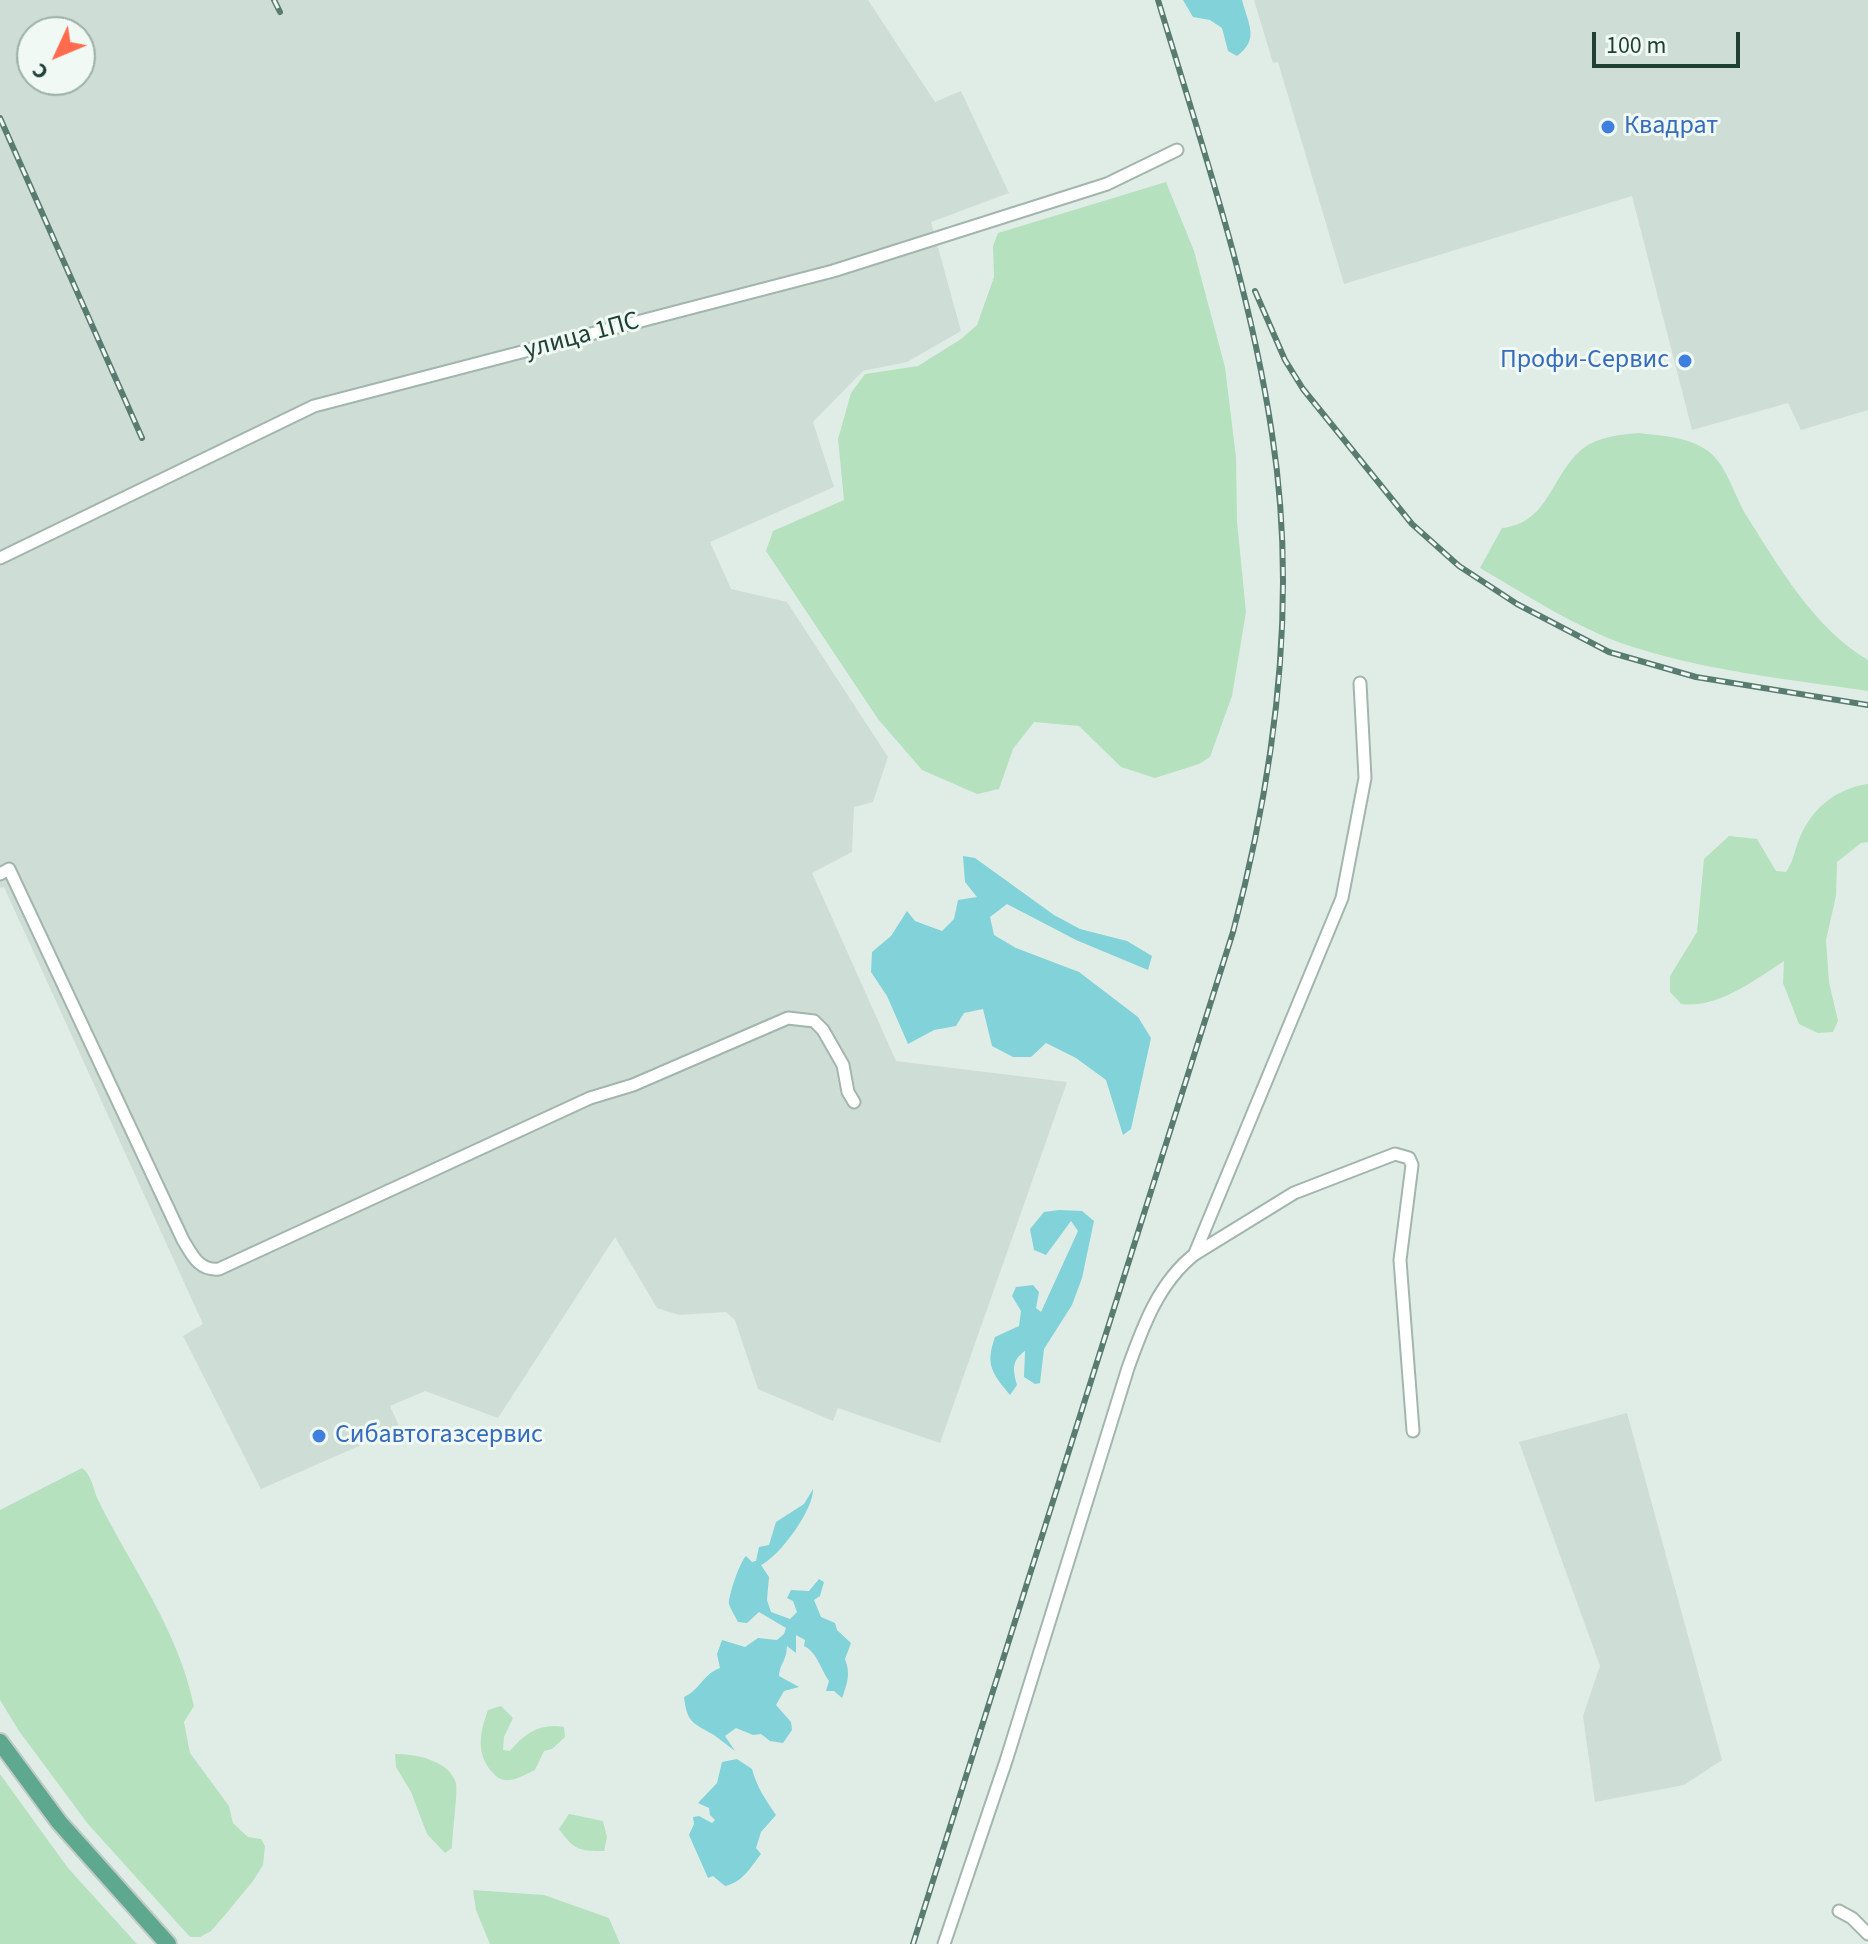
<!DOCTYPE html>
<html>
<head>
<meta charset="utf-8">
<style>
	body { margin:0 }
	#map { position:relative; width:1868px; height:1944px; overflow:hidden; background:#e0ede6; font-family:"Source Sans 3",sans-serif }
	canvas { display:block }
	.north { position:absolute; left:16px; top:16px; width:80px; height:80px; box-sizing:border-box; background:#f1f9f5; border:2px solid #9dafa8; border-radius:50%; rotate:226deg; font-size:22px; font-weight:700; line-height:32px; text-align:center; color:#1f4034 }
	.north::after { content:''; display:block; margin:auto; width:28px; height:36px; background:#ff6b4c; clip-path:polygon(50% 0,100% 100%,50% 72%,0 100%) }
	.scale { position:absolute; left:1592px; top:32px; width:148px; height:36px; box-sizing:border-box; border:4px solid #1f4034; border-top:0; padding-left:10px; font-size:24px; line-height:28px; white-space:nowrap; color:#1f4034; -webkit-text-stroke:6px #f1f9f5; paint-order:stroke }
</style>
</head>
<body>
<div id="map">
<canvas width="1868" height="1944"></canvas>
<div class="north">С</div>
<div class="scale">100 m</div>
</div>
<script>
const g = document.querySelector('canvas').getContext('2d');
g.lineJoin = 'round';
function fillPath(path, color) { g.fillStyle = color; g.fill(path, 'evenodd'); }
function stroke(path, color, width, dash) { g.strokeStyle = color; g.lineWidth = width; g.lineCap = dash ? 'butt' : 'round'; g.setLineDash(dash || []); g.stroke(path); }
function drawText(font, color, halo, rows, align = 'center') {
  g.font = font + ' "Source Sans 3",sans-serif'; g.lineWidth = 6; g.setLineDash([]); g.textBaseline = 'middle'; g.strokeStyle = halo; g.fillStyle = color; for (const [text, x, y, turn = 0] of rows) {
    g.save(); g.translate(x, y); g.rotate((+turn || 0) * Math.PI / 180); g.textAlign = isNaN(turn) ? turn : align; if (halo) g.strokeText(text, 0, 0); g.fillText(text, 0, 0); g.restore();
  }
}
fillPath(new Path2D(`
	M0,0H868L935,102L961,91L1009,193L931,222L961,331L907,362L863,371L813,422L834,487L710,542L731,589L787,602L888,757L873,802L854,807L852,852L812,873L896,1061L1067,1082L940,1443L838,1408L833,1421L758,1389L735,1320L726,1312L679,1315L657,1308L615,1237L498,1418L425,1391L390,1406L400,1428L261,1489L183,1336L203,1324L4,887L0,888ZM32,32H80V80H32Z
	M1254,0H1868V410L1801,430L1788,403L1692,430L1632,196L1344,284L1278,62L1273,63Z
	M1627,1413L1722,1760L1684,1785L1595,1802L1583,1716L1600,1666L1519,1442Z`), '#ceddd5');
fillPath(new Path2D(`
	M1166,182L1194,251L1225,367L1236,457L1237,521L1246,612L1232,696L1210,757L1199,764L1155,778L1121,767L1079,726L1034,722L1013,749L999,789L977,794L922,770L878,719L766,551L773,531L844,500L838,439L851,393L865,374L918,366L961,339L977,325L994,277L993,246L998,233Z
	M1638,433C1662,436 1687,436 1708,451C1727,465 1734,495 1746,515C1779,567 1814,628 1868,660V691C1786,679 1699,670 1621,643C1572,625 1525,594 1480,568L1502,528C1548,523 1550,479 1579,452C1595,437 1617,435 1638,433Z
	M1868,784V842L1861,843L1837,862L1836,896L1826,940L1829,982L1838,1021L1833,1032L1818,1033L1799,1024L1783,983L1784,961C1755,980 1717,1009 1681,1004L1670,992V976L1697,932L1704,859L1729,836L1757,839L1776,871L1786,872C1793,862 1794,853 1798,842C1810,810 1834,789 1868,784Z
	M82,1468C92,1475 93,1489 98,1500C132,1568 178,1630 194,1706L184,1722L190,1753L229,1806L233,1823L248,1837L261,1839L265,1846L263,1865L253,1881L225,1915L211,1931L200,1937H190L88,1824L19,1731L0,1700V1510Z
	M501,1706L513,1718L504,1737L503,1750L510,1751C525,1733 540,1723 564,1727L565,1737L552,1749L544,1751L535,1770C528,1773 518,1779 510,1780C503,1781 497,1778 493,1773C475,1754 480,1732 488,1710Z
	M395,1754C415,1754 449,1760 456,1783C458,1791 452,1836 452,1848L445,1853L427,1834L411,1792L396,1767Z
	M0,1774L68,1868L137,1944H0Z
	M569,1814L603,1821L607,1837L604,1851C579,1851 574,1850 559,1829Z
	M473,1890L544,1895L609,1918L620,1944H490L476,1910Z`), '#b6e1bf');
fillPath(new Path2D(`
	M1183,0H1242C1248,24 1260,39 1237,56L1228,51L1222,28L1210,20L1193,17Z
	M963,856L975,858L1054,915L1080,929L1127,941L1152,956L1148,970L1076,940L1007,904L990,917L994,935L1016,948L1079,972L1138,1017L1151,1038L1131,1129L1123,1135L1106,1080L1076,1058L1046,1043L1031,1057H1013L992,1046L983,1009L964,1013L956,1026L934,1030L908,1044L887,996L871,972L872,952L891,936L907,911L915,921L942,931L954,919L958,900L977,897L965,882Z
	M1059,1210L1082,1211L1094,1221L1082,1278L1072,1305L1044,1349L1040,1383L1035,1384L1024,1377L1025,1351C1011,1361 1013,1370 1017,1385L1010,1395C992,1373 985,1365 995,1337L1019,1326L1021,1311L1012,1296L1016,1287L1033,1285L1039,1292L1036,1308L1041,1312L1078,1231L1071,1221L1046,1255L1034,1250L1030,1229L1044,1212Z
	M813,1489C814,1509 780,1556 761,1565L769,1577L767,1600L771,1612L790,1619L797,1612L793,1601L787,1598L791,1590L809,1591L819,1579L824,1582L820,1596L814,1600L821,1617L835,1623L837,1630L851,1643L845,1659C851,1674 847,1684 842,1698L834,1691H826L829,1681C821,1670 817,1652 804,1646L805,1640L796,1635V1653L787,1646C787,1660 779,1665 779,1676L799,1687L784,1691L776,1705L791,1722L792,1730L783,1743L770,1741L761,1734L753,1735L736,1728L725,1736L735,1751C728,1746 721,1740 714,1735C693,1723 687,1723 684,1697C700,1690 703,1674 720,1668L717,1654L722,1640L745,1647L758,1638L777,1640L784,1634L786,1628L759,1612L747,1623L738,1622C735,1616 731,1610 729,1604C728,1597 740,1561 746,1556L752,1562L756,1561L759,1547L769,1545L776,1522L804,1504Z
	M737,1759L752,1769C757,1788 766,1800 776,1815L761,1832L756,1848L761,1854C750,1868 743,1882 725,1886L713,1876L708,1878L689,1835L694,1824L693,1817L699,1816L712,1823L715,1820L710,1815L709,1808L698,1803L717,1783L722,1762Z`), '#81d2d9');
const minor = new Path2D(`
	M0,558L314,406L833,271L1107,184L1177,150
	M0,874L9,869L183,1240C192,1255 199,1271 219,1269L590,1098L633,1085L788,1018L814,1021L823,1030L843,1065L848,1092L854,1102
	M1195,1253L1342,898L1365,778L1360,683
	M1839,1911L1852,1918L1868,1934
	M944,1944L1006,1761L1128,1368C1143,1326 1159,1282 1195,1254L1294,1193L1395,1154L1409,1158L1412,1165L1400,1260L1413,1431`);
const primary = new Path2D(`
	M0,1742L59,1822L168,1944`);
stroke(minor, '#a2b6ad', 15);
stroke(primary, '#c0cac6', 20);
stroke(minor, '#fff', 11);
stroke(primary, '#5fa890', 16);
const rail = new Path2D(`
	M274,0L280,12
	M0,118L142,438
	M1255,291L1285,360L1303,389L1412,524L1459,566L1517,604L1609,652L1696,677L1868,705
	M913,1944L1233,932C1276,770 1298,601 1272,434C1250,286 1201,143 1158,0`);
stroke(rail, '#597c70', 6);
stroke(rail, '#f1f9f5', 3, [9]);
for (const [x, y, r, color] of [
	[1608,127,8,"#3f7fe0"],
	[1685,361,8,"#3f7fe0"],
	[319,1436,8,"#3f7fe0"]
]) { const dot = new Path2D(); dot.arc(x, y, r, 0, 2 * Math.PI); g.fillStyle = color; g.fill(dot); stroke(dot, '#f1f9f5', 3); }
drawText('26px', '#366cbe', '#f1f9f5', [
	["Квадрат",1624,127],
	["Профи-Сервис",1669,361,"right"],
	["Сибавтогазсервис",335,1436]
], 'left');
drawText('26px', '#1f4034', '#f1f9f5', [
	["улица 1ПС",582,337,-15]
]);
</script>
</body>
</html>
